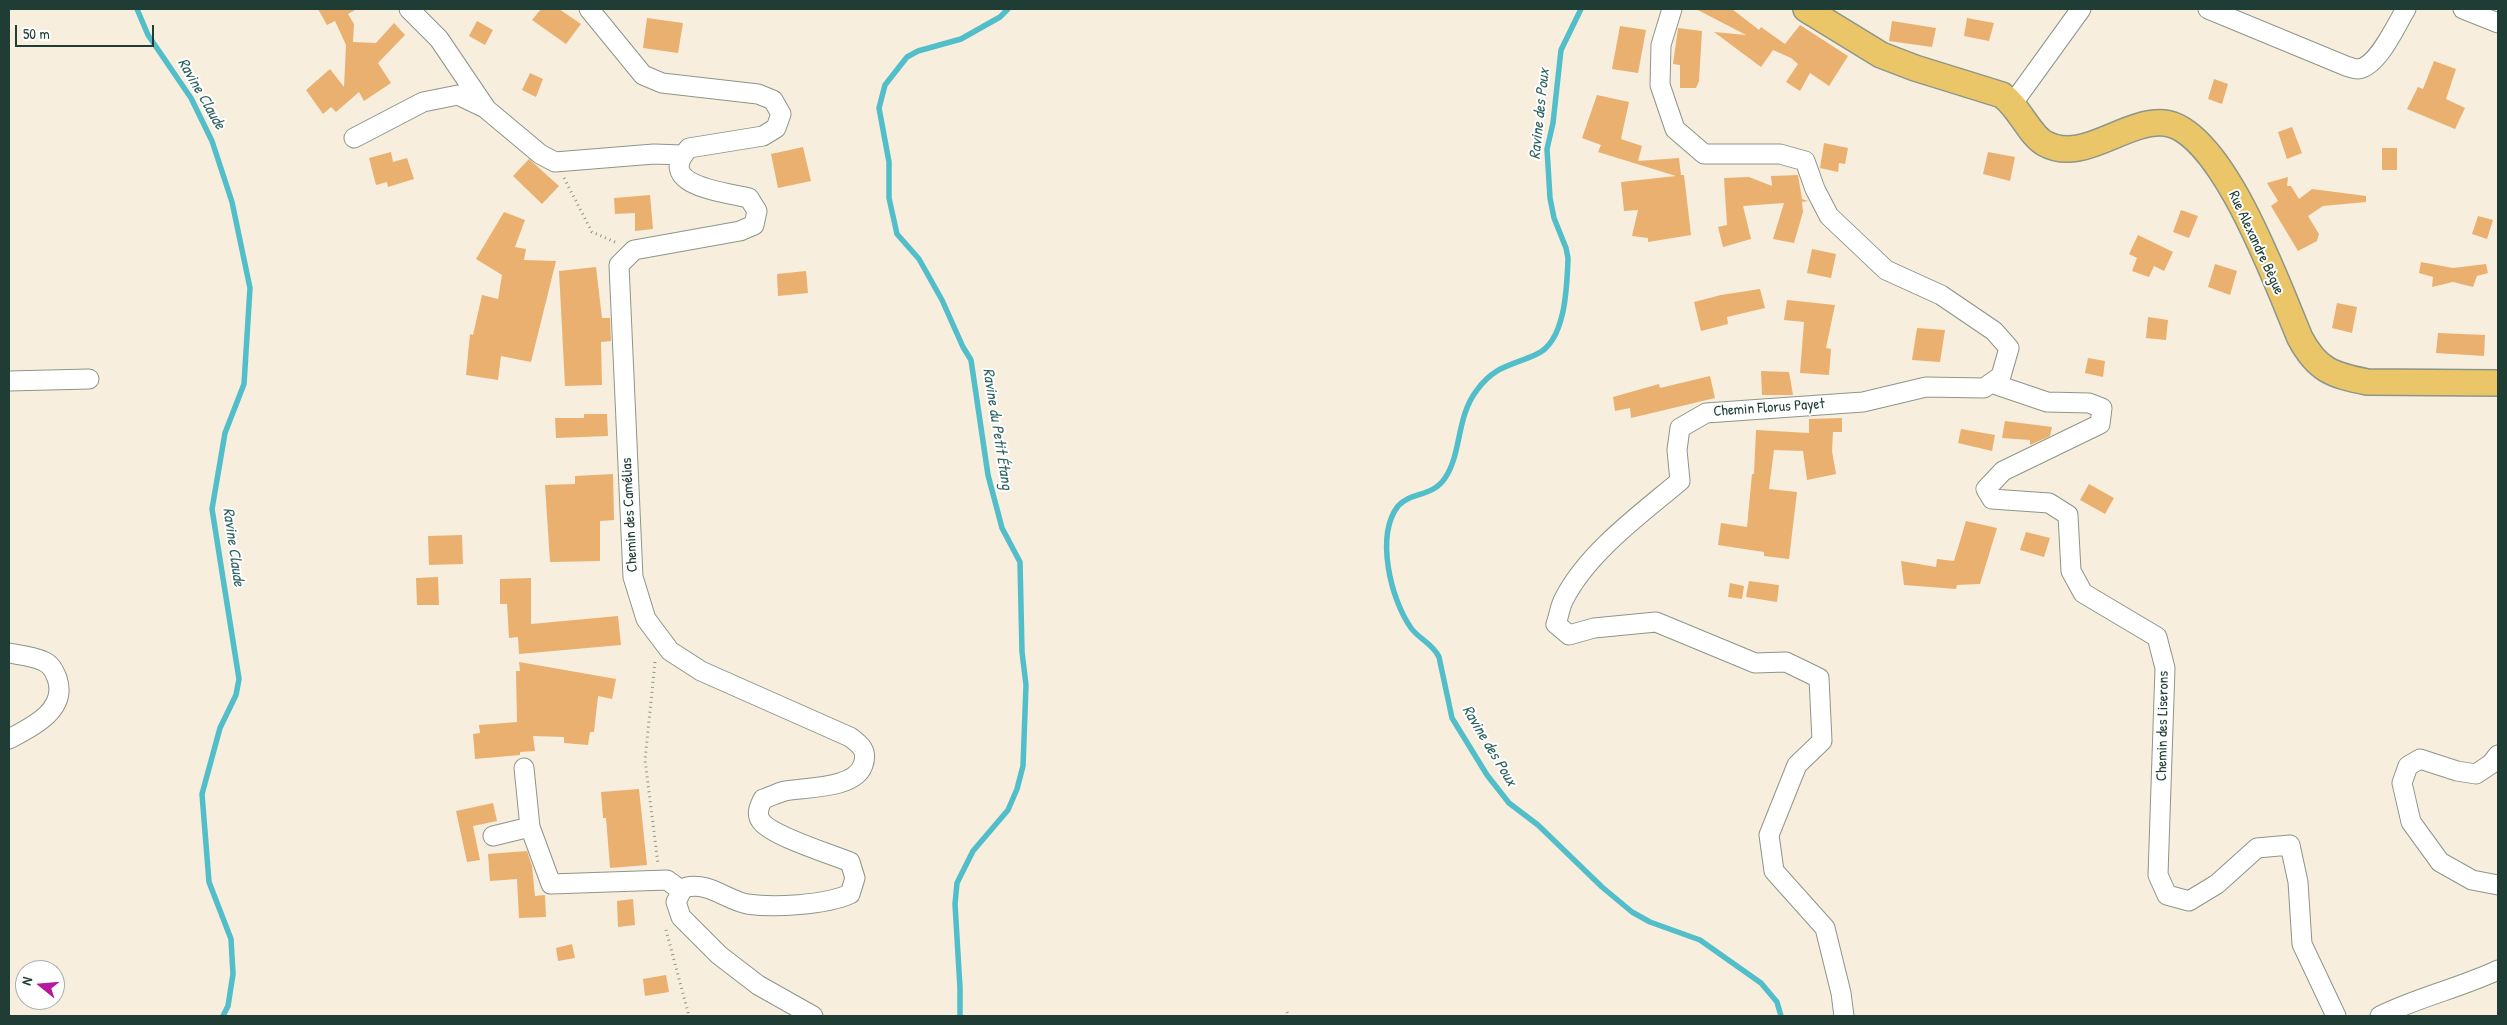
<!DOCTYPE html>
<html>
<head>
<meta charset="utf-8">
<style>
	body { margin:0 }
	#map { position:relative; width:2507px; height:1025px; overflow:hidden; background:#f8eede; font-family:"Patrick Hand",sans-serif }
	canvas { display:block }
	.frame { position:absolute; inset:0; border:10px solid #1f3d34; pointer-events:none }
	.north { position:absolute; left:15px; top:960px; width:50px; height:50px; box-sizing:border-box; background:#fff; border:1px solid #a5b1ae; border-radius:50%; rotate:287deg; font-size:14px; font-weight:700; line-height:20px; text-align:center; color:#1f3d34 }
	.north::after { content:''; display:block; margin:auto; width:18px; height:22px; background:#b5179e; clip-path:polygon(50% 0,100% 100%,50% 72%,0 100%) }
	.scale { position:absolute; left:15px; top:25px; width:139px; height:22px; box-sizing:border-box; border:2px solid #1f3d34; border-top:0; padding-left:6px; font-size:15px; line-height:18px; white-space:nowrap; color:#1f3d34; -webkit-text-stroke:4px #fff; paint-order:stroke }
</style>
</head>
<body>
<div id="map">
<canvas width="2507" height="1025"></canvas>
<div class="frame"></div>
<div class="north">N</div>
<div class="scale">50 m</div>
</div>
<script>
const g = document.querySelector('canvas').getContext('2d');
g.lineJoin = 'round';
function stroke(path, color, width, dash) { g.strokeStyle = color; g.lineWidth = width; g.lineCap = dash ? 'butt' : 'round'; g.setLineDash(dash || []); g.stroke(path); }
function fillPath(path, color) { g.fillStyle = color; g.fill(path, 'evenodd'); }
function drawText(font, color, halo, rows, align = 'center') {
  g.font = font + ' "Patrick Hand",sans-serif'; g.lineWidth = 4; g.setLineDash([]); g.textBaseline = 'middle'; g.strokeStyle = halo; g.fillStyle = color; for (const [text, x, y, turn = 0] of rows) {
    g.save(); g.translate(x, y); g.rotate((+turn || 0) * Math.PI / 180); g.textAlign = isNaN(turn) ? turn : align; if (halo) g.strokeText(text, 0, 0); g.fillText(text, 0, 0); g.restore();
  }
}
stroke(new Path2D(`
	M137,9L148,35L191,98L212,141L232,202L250,288L244,384L225,433L212,509L239,679L236,695L220,728L202,794L209,882L231,939L233,974L228,1006L223,1016
	M1581,9L1561,50L1553,123L1547,149L1550,198L1554,218L1566,248L1568,258C1567,285 1566,341 1537,354C1512,366 1495,365 1477,390C1456,417 1462,453 1445,478C1433,497 1410,492 1398,506C1375,536 1391,600 1411,628C1419,639 1433,644 1439,657L1452,718L1487,775L1509,803L1538,825L1602,887L1632,912L1650,922L1700,940L1761,983L1777,1002L1781,1016
	M960,1016V988L955,904L957,883L973,851L1008,810L1017,789L1023,766L1026,685L1022,652L1020,562L1002,528L988,475L971,360L963,347L942,300L919,259L897,234L889,198V162L879,108L885,85L907,57L918,51L961,39L1000,17L1008,9`), '#51beca', 5.5);
fillPath(new Path2D(`
	M318,9H357L348,14L354,24L353,42L376,43L394,23L405,35L378,63L391,83L364,101L359,92L336,112L331,107L323,114L306,90L330,69L344,87L346,45L335,21L327,25Z
	M541,9H559L581,24L566,44L532,20Z
	M1696,9H1732L1759,30L1761,27L1785,44L1800,25L1848,56L1829,86L1810,73L1800,91L1786,82L1798,64L1791,58L1773,50L1761,67L1714,32L1746,35Z
	M647,18L683,23L678,53L643,48Z
	M1967,18L1994,23L1989,41L1964,36Z
	M477,21L493,30L485,45L469,36Z
	M1892,21L1936,28L1932,47L1889,41Z
	M1620,26L1646,30L1638,73L1612,69Z
	M1678,28L1702,31L1699,81L1696,88H1680V65L1673,64Z
	M2434,61L2456,69L2446,99L2465,108L2455,129L2407,109L2418,87L2423,89Z
	M530,73L543,79L536,97L522,90Z
	M2214,79L2228,84L2222,104L2208,99Z
	M1597,95L1629,102L1621,139L1642,146L1638,161L1679,158L1681,175H1684L1691,235L1648,242V238L1632,236L1638,210L1624,211L1621,182L1676,176L1598,152L1601,145L1582,138Z
	M2292,127L2302,153L2287,159L2278,132Z
	M1824,143L1848,148L1845,164L1839,163L1838,172L1820,168Z
	M803,147L811,181L778,188L771,154Z
	M2382,148H2397V170H2382Z
	M391,152L393,162L407,158L414,179L388,187L387,182L376,185L369,158Z
	M1988,152L2015,157L2010,181L1983,174Z
	M529,159L559,186L542,204L513,176Z
	M1798,175L1802,199L1808,201L1802,202L1803,212L1794,243L1773,239L1784,203L1743,206L1751,239L1723,247L1718,227L1727,225L1724,178L1749,177L1772,186L1771,176Z
	M2288,177L2287,186H2291L2299,199L2312,189L2366,196V202L2323,206L2308,216L2319,234L2317,241L2298,251L2271,206L2278,201L2267,183Z
	M650,195L653,229L635,231V213L615,214L614,198Z
	M2181,210L2198,216L2189,238L2173,232Z
	M504,212L525,220L515,247L526,249L524,260L556,261L531,362L501,356L498,380L466,375L470,334L473,335L482,295L498,299L502,275L476,259Z
	M2478,216L2493,220L2487,239L2472,234Z
	M2138,235L2173,252L2164,271L2154,266L2149,277L2132,271L2137,258L2129,254Z
	M1812,249L1836,254L1831,278L1807,273Z
	M2421,262L2453,268L2486,264L2488,273L2477,276L2473,287L2453,282L2432,287L2433,277L2419,273Z
	M2215,264L2237,271L2230,295L2208,287Z
	M596,267L602,318H610L611,341L601,342L602,385L565,386L559,271Z
	M806,271L808,293L778,296L777,274Z
	M1760,289L1765,308L1727,317L1728,324L1701,331L1694,302L1721,295Z
	M1787,300L1835,305L1826,348L1831,349L1829,375L1800,373L1804,322L1784,320Z
	M2337,303L2357,307L2352,333L2332,328Z
	M2148,317L2168,320L2166,340L2146,338Z
	M1917,328L1945,330L1940,362L1912,360Z
	M2438,333L2485,335L2484,356L2436,353Z
	M2088,358L2105,361L2103,377L2085,373Z
	M1761,371L1789,372L1793,395H1762Z
	M1710,376L1715,398L1631,418L1630,408L1615,411L1613,397L1659,384L1660,388Z
	M584,414H607L608,436L556,438L555,418H584Z
	M1842,418V432H1833L1832,451L1836,474L1807,480L1803,451L1774,450L1769,489L1797,492L1789,559L1764,556V552L1718,545L1721,523L1747,527L1752,474H1754L1756,430L1809,433V419Z
	M2005,421L2052,427L2050,436L2030,445V440L2002,438Z
	M1961,429L1995,435L1992,451L1958,443Z
	M613,474L614,520L600,521V561L550,562L545,485L575,484V476Z
	M2089,484L2114,498L2105,514L2080,500Z
	M1966,521L1997,528L1980,584L1957,585L1956,589L1904,585L1901,561L1936,567L1937,559L1954,561Z
	M2026,532L2050,538L2044,557L2020,550Z
	M462,535L463,564L429,565L428,536Z
	M438,577L439,605H417L416,578Z
	M531,578V624L618,616L621,645L519,654L518,637L509,638L507,604H500V579Z
	M1749,581L1779,585L1777,602L1746,597Z
	M1730,583L1744,586L1742,599L1728,597Z
	M519,662L616,679L612,699L598,696L594,732H590L588,745L564,743V737L533,736L535,751L520,752V755L475,759L473,734L480,733L479,725L517,722L516,671H520Z
	M639,789L647,865L610,868L606,818H603L601,792Z
	M493,803L497,821L473,826L480,860L467,862L456,811Z
	M527,851L532,866L535,896L545,895L546,917L519,918L517,879L490,881L488,854Z
	M633,899L635,925L618,927L617,901Z
	M572,944L575,958L558,961L556,948Z
	M666,975L669,992L645,996L643,979Z`), '#e9b06f');
const minor = new Path2D(`
	M409,9L439,39L485,107
	M589,9L643,75L662,83L758,94L773,100L781,114L776,128L763,136L689,148C653,186 726,192 749,198L757,211L754,225L740,231L634,250L619,265L633,577L646,619L670,651L701,671L850,737C861,745 868,751 863,765C855,789 806,787 785,791C777,793 770,797 763,799C759,807 756,814 761,821C771,836 831,854 850,862L855,878L850,894C825,905 774,908 747,904C727,900 708,882 687,887C681,889 679,897 676,902L681,917L719,955L758,985L813,1016
	M1672,9L1661,45L1660,85L1675,129L1704,154H1780L1805,161L1815,189L1829,216L1886,270L1941,295L1994,331L2009,348L2001,376L1984,388L1926,387L1863,402L1706,413L1680,428L1677,450L1680,481C1641,514 1588,552 1564,599C1560,606 1559,616 1556,624L1569,635L1594,628L1656,622L1755,663L1786,662L1819,678L1822,741L1797,765L1769,835L1774,871L1825,928L1841,993L1844,1016
	M2208,9L2346,66C2349,67 2354,69 2358,69C2378,67 2396,25 2406,9
	M2463,9L2498,23
	M2013,103L2081,9
	M354,138L423,102L458,95L485,108L540,154L555,162L654,154L682,155
	M9,381L89,379
	M1991,383L2047,402L2089,403L2102,408L2100,424L2003,471L1986,489L1992,499L2049,503L2068,515L2071,571L2083,593L2157,637L2165,668L2158,875L2167,895L2189,901L2217,884L2257,848L2290,845L2298,882L2302,944L2336,1016
	M9,653C20,655 33,656 43,661C51,664 54,671 57,678C68,710 32,727 9,739
	M2498,755L2491,764L2476,774L2457,771L2420,759L2408,766L2402,783L2411,822L2440,862L2472,880L2498,885
	M524,768L530,827L551,884L667,880L682,891
	M493,836L530,827
	M2380,1016C2418,997 2460,988 2498,970`);
const major = new Path2D(`
	M1806,9L1881,55L1915,68L2002,95C2019,107 2029,134 2044,143C2083,165 2123,120 2164,123C2222,128 2279,289 2300,338C2317,370 2332,375 2367,382L2498,383`);
stroke(minor, '#8c9689', 21);
stroke(major, '#8c9689', 28);
stroke(new Path2D(`
	M564,178L592,232L617,243
	M655,662L645,760L658,864
	M666,930L689,1016
	M1287,1012L1289,1016`), '#8c9689', 3, [1, 4]);
stroke(minor, '#fff', 19);
stroke(major, '#ebc669', 25);
drawText('15px', '#1f3d34', '#fff', [
	["Rue Alexandre Bègue",2256,243,65],
	["Chemin Florus Payet",1769,408,-4],
	["Chemin des Camélias",630,515,-93],
	["Chemin des Liserons",2163,726,-89]
]);
drawText('italic 16px', '#2e6461', '#fff', [
	["Ravine Claude",201,94,60],
	["Ravine des Poux",1540,114,-84],
	["Ravine du Petit Étang",997,429,81],
	["Ravine Claude",233,547,82],
	["Ravine des Poux",1489,746,59]
]);
</script>
</body>
</html>
